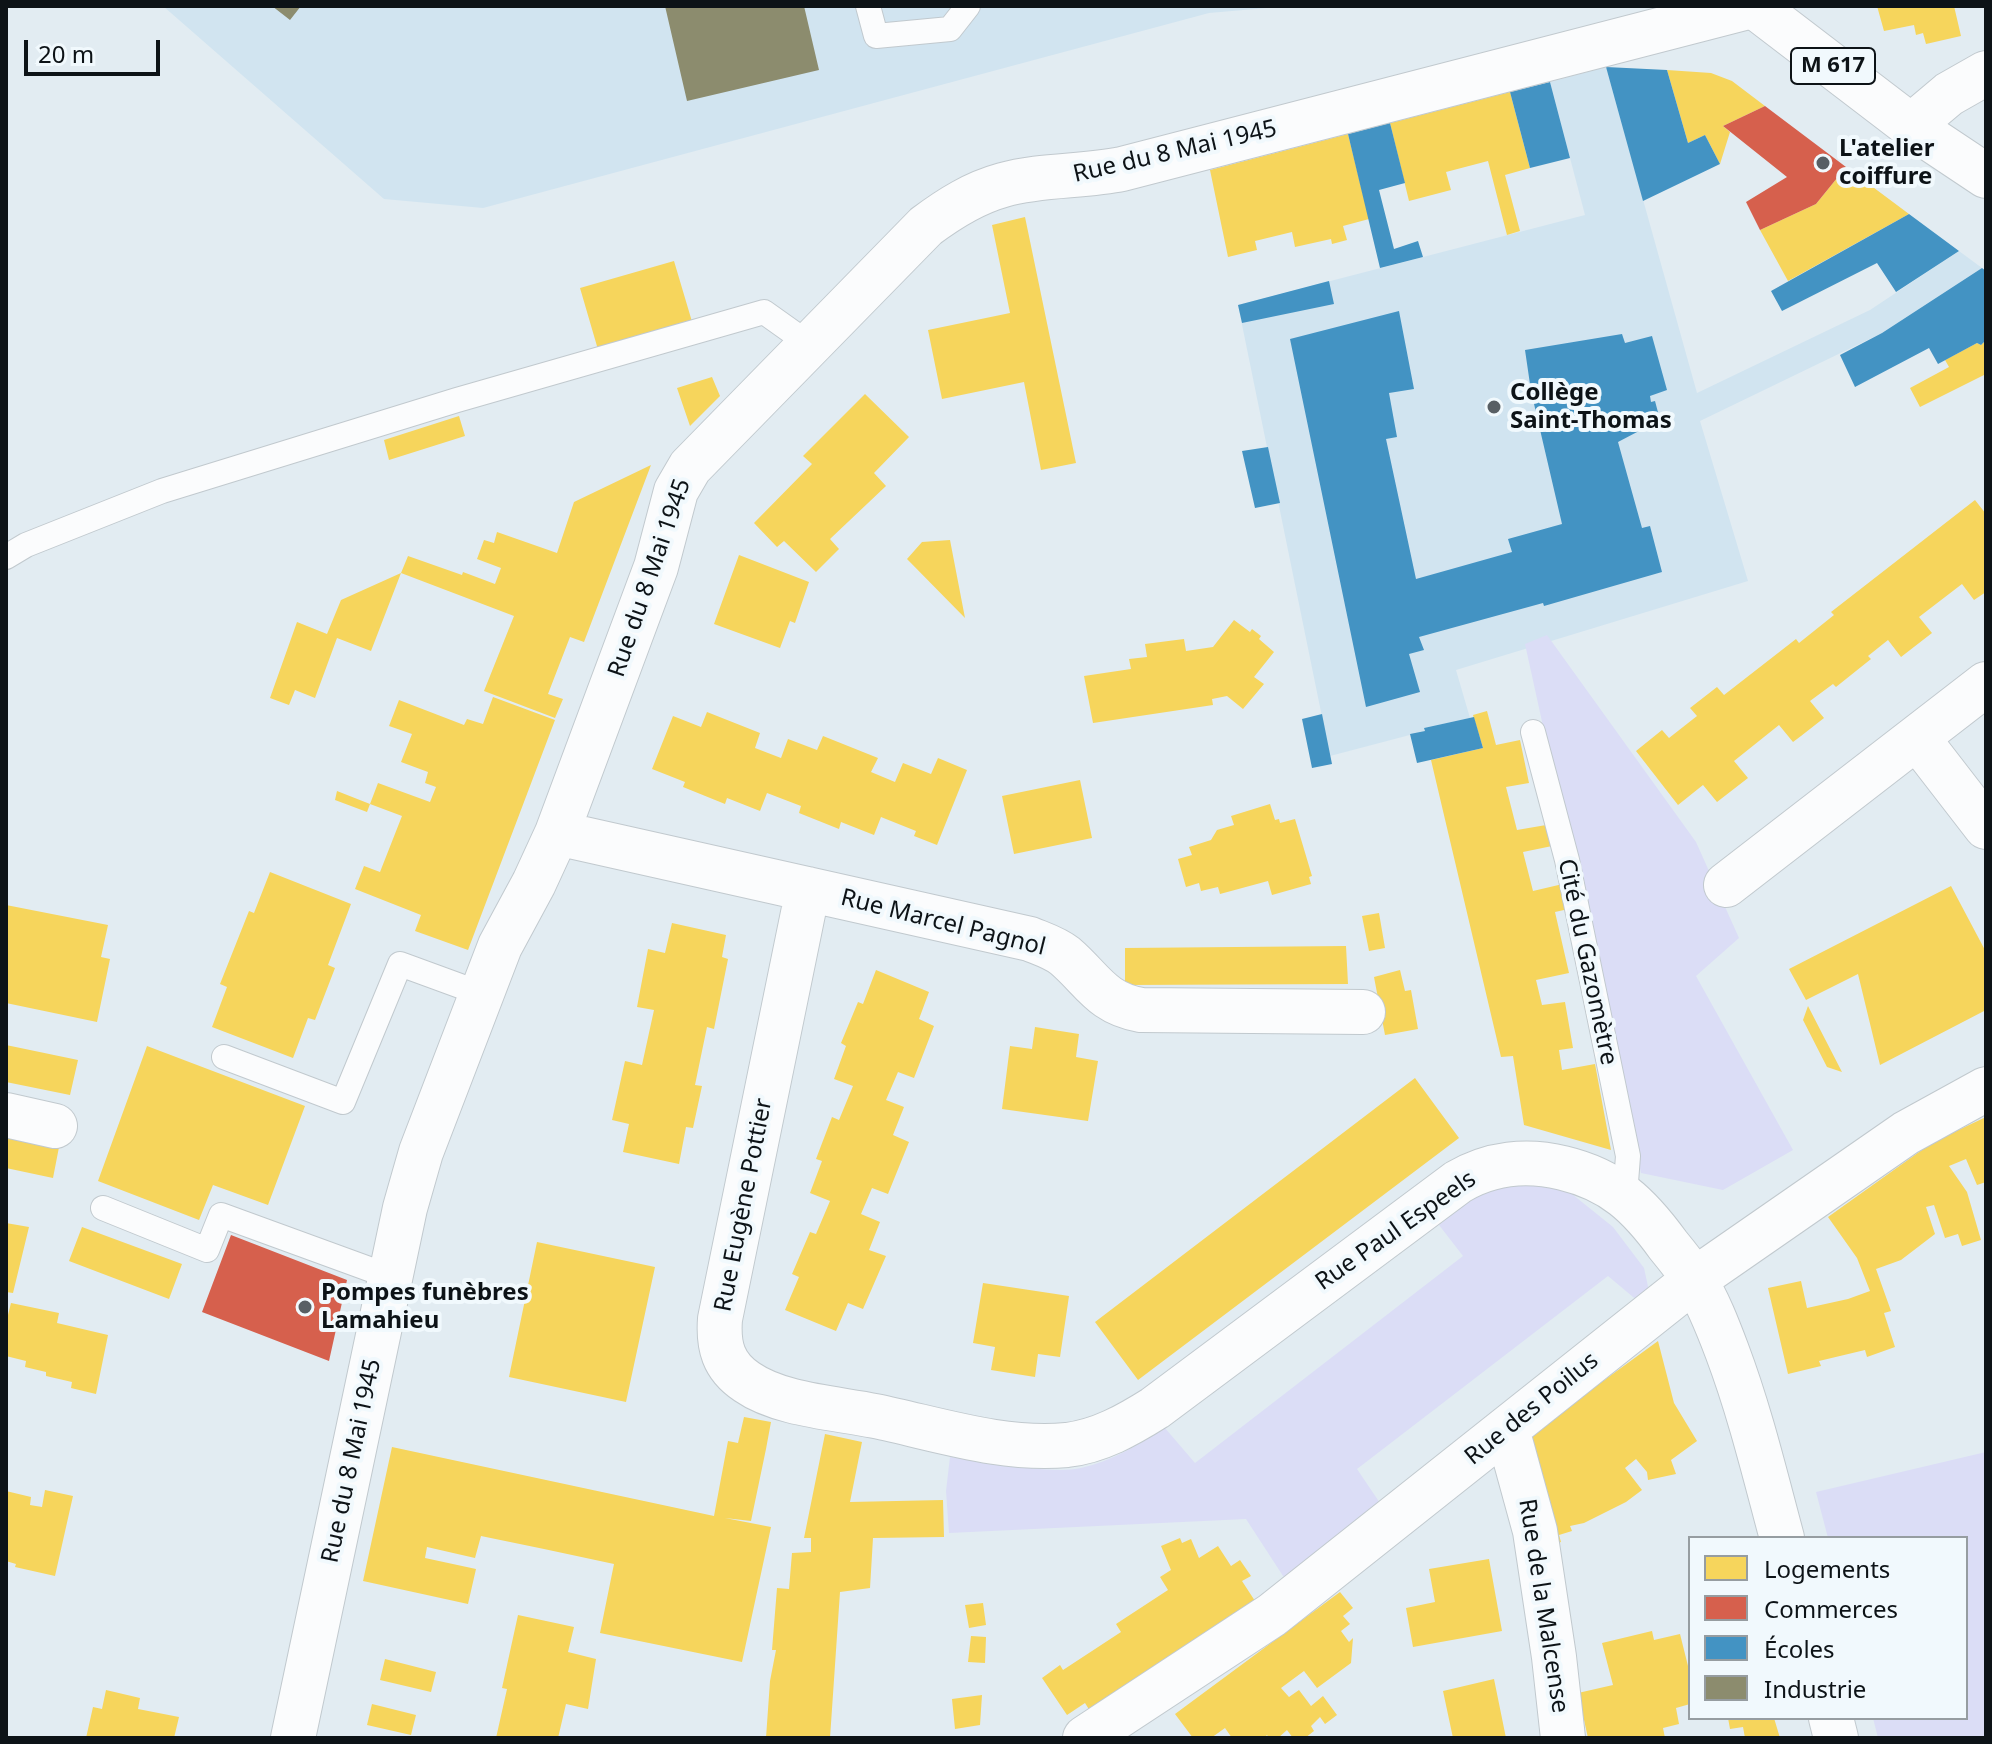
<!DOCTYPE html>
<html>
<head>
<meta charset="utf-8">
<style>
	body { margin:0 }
	#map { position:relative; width:1992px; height:1744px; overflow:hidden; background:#e2ecf2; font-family:"Noto Sans",sans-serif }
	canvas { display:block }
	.frame { position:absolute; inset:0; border:8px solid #0d1317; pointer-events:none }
	.legend { position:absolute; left:1688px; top:1536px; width:280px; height:184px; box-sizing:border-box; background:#f1f9fd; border:2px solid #969da1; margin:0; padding:10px 14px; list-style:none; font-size:24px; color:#0d1317 }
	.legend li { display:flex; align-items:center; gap:16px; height:40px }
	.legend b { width:40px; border:2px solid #969da1 }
	.scale { position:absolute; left:24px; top:40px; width:136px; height:36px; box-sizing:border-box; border:4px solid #0d1317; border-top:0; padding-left:10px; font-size:24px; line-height:28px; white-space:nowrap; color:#0d1317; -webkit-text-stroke:6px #f1f9fd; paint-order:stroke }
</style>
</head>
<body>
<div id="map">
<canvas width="1992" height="1744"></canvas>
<div class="frame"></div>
<ul class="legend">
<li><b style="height:22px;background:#f6d55c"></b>Logements</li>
<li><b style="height:22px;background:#d6604d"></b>Commerces</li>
<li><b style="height:22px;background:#4393c3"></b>Écoles</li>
<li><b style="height:22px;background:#8c8c6e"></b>Industrie</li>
</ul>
<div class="scale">20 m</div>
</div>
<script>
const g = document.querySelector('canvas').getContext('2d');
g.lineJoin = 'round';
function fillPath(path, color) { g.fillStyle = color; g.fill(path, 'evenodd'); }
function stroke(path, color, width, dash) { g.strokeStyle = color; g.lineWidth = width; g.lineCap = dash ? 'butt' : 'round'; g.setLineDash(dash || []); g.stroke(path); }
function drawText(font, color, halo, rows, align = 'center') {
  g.font = font + ' "Noto Sans",sans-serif'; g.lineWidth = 8; g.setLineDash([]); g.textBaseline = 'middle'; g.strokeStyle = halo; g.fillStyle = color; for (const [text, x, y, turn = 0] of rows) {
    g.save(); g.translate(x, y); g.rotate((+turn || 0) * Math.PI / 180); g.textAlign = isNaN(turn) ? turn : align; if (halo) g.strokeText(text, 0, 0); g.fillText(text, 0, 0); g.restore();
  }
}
fillPath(new Path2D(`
	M163,6H1290L1209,13L483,208L384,199Z
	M1606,67L1697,393L1870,310L1959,251L1982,268L1882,333L1700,421L1748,581L1456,670L1470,718L1424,728L1425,731L1330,756L1238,305L1585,215L1550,82Z`), '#d1e4f0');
fillPath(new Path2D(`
	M1547,635L1696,842L1739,938L1696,976L1793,1150L1723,1190L1641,1173L1525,644Z
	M1537,1184L1567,1190L1613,1227L1644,1268L1649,1291L1639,1302L1608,1276L1357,1469L1382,1506L1285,1579L1246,1519L949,1533L946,1491L950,1457C982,1461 1052,1475 1081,1468C1112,1461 1138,1445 1165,1428L1195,1463L1463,1256L1439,1225L1486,1187Z
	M1986,1452V1738H1878L1873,1718H1966V1538H1828L1816,1492Z`), '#dbddf6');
fillPath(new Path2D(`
	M1877,6H1954L1961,36L1926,44L1923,33L1916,35L1914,25L1884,31Z
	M1667,70L1711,73L1732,81L1765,106L1723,126L1730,132L1720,164L1705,135L1688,143Z
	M1510,92L1530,168L1505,175L1520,231L1507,235L1488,161L1446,172L1451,190L1409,201L1390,123Z
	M1348,134L1369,219L1343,226L1347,240L1332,244L1331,239L1295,247L1292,232L1255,241L1257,250L1228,257L1210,170Z
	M1846,167L1909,214L1788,281L1760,230L1816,204Z
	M1025,217L1076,463L1041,470L1024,382L942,399L928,330L1010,313L992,225Z
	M674,261L693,325L599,353L580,288Z
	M1986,340V374L1920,407L1910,388L1949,367L1945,360L1977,343L1981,345Z
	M712,377L720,396L690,426L677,388Z
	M865,394L909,437L874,473L886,486L830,539L839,549L816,572L784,541L777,547L754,523L812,464L803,456Z
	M459,416L465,436L389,460L384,440Z
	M651,465L584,642L570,637L548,694L563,699L555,718L484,691L514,616L401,573L371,651L337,638L315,698L295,690L289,705L270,698L297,622L327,634L341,600L401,573L408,556L462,575L463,572L495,584L501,568L477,559L484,540L494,543L497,532L557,553L574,502Z
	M1975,500L1986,514V592L1974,600L1962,584L1919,617L1932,633L1901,657L1888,640L1868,656L1871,659L1836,687L1833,684L1810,701L1824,718L1801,736L1793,742L1779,725L1734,761L1748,778L1717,802L1703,785L1678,805L1636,751L1662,730L1669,738L1697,716L1690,708L1717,687L1724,695L1796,639L1799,643L1834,615L1831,612Z
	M950,540L965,618L907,559L922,542Z
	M739,555L809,582L795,623L790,621L780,648L714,624Z
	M1234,620L1250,632L1252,629L1261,636L1259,639L1274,652L1254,677L1264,684L1243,709L1227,696L1212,699L1213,705L1093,723L1084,676L1131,669L1129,659L1147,657L1145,644L1184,639L1186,651L1213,647Z
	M493,697L555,720L468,950L415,931L421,915L355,889L364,866L380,872L402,816L370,804L378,783L430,802L436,787L425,783L428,772L401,762L412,734L389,726L399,700L464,725L467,719L483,724Z
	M1487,711L1496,745L1520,740L1529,783L1506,787L1517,830L1552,824L1557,845L1523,852L1533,891L1567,883L1573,908L1555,912L1569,973L1536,980L1542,1005L1565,1002L1573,1048L1559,1050L1562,1070L1595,1064L1611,1150L1524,1125L1513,1056L1501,1057L1431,760L1483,748L1473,715Z
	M707,712L760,733L755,748L781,758L788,739L817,750L823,736L878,758L871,772L895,782L903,763L931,774L938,758L967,770L937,845L914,836L916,831L881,817L874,835L841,822L839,829L799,813L801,806L767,793L760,811L727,798L725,804L683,787L685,782L652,769L673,716L701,727Z
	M1080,780L1092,838L1014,854L1002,796Z
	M337,791L370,804L367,812L335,800Z
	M1270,804L1275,820L1279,819L1280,823L1295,819L1312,876L1309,877L1311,884L1272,895L1268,881L1220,894L1218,887L1201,891L1199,883L1186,887L1178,859L1192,855L1189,847L1211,840L1217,830L1234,825L1231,816Z
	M270,872L351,904L328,965L335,968L315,1020L308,1018L293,1058L212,1027L227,987L220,984L249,911L254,913Z
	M1951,886L1986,952V1010L1880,1065L1858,974L1806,1000L1789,969Z
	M6,905L108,925L101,957L110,959L97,1022L6,1003Z
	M1379,913L1385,948L1369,951L1362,916Z
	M672,923L726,935L722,957L728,959L714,1029L707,1027L702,1051L695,1085L702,1086L693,1128L686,1127L679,1164L623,1152L629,1124L612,1120L625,1061L642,1065L654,1010L637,1007L648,949L665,953Z
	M1346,946L1348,984L1125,985V948Z
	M876,970L929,992L919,1019L934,1026L914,1078L898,1072L886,1100L904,1107L893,1135L909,1142L888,1194L872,1188L861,1214L880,1222L869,1250L886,1256L863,1309L848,1303L836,1331L785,1310L799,1277L792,1274L810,1232L816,1234L830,1201L810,1193L822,1161L816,1159L832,1117L839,1120L853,1086L834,1079L846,1046L841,1043L858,1002L863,1004Z
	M1400,970L1405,991L1411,990L1418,1029L1385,1035L1374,977Z
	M1808,1006L1842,1072L1827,1067L1803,1020Z
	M1035,1027L1079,1034L1076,1057L1098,1061L1088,1121L1002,1109L1010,1046L1032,1049Z
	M6,1045L78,1060L70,1095L6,1082Z
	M147,1046L305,1106L268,1205L213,1185L199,1220L98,1181Z
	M1415,1078L1459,1138L1138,1380L1095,1322Z
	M1986,1117V1182L1977,1185L1966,1159L1949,1166L1967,1192L1981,1240L1962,1246L1958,1234L1945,1238L1934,1205L1926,1207L1935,1234L1901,1260L1876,1269L1891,1311L1884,1313L1895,1347L1867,1357L1865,1350L1819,1361L1821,1366L1788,1374L1768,1288L1801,1281L1807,1308L1848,1299L1870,1291L1857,1258L1828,1217L1933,1142Z
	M6,1130L60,1142L53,1178L6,1168Z
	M6,1223L29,1227L13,1293L6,1292Z
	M82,1227L182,1264L169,1299L69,1261Z
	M537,1242L655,1267L626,1402L509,1377Z
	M983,1283L1069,1296L1060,1357L1038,1354L1035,1377L991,1370L995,1347L973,1343Z
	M11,1303L59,1313L57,1323L108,1335L96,1394L71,1388L72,1382L46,1376V1372L25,1367L26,1361L6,1356V1323Z
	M1658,1341L1674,1403L1697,1441L1671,1460L1676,1474L1648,1480L1647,1472L1636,1459L1625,1468L1642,1490L1626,1502L1584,1523L1570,1526L1572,1531L1559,1535L1561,1542L1552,1545L1531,1450L1533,1432Z
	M744,1417L771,1422L766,1449L751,1521L725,1518L771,1527L742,1662L600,1633L614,1564L544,1549L481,1536L475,1558L427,1547L425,1558L476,1569L468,1604L363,1581L392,1447L714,1516L728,1441L738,1443Z
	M825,1434L862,1442L850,1502L943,1500L944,1537L873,1538L870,1588L840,1592L830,1738H766L770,1681L776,1650H772L777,1588L789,1589L792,1553L811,1552V1538H804Z
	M45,1490L73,1496L55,1576L15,1567L16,1564L6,1561V1491L31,1497L30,1505L42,1507Z
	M1180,1538L1182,1543L1191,1539L1199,1558L1218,1546L1231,1566L1240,1560L1251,1576L1242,1581L1255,1601L1090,1711L1085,1703L1067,1715L1042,1678L1060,1665L1063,1670L1121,1632L1116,1624L1168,1590L1160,1577L1171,1570L1161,1546Z
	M1489,1559L1502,1631L1413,1647L1406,1608L1435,1602L1429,1569Z
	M1340,1592L1353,1608L1343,1616L1350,1624L1341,1631L1349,1642L1353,1638L1351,1663L1317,1688L1304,1671L1281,1688L1289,1697L1299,1690L1311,1706L1323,1696L1337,1715L1325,1724L1320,1717L1311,1726L1314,1731L1305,1738H1293L1287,1730L1278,1738H1269L1267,1735L1264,1738H1232L1225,1728L1211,1738H1193L1175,1714Z
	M983,1603L986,1625L969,1628L965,1605Z
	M518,1615L574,1627L568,1652L596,1659L588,1709L566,1704L558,1738H496L507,1689L502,1688Z
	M1652,1631L1654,1640L1680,1634L1690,1674V1704L1676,1708L1679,1724L1663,1728L1665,1738H1588L1578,1693L1613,1685L1602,1643Z
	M971,1636L986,1637L985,1663L968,1662Z
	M385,1659L436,1672L431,1692L380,1680Z
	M1494,1679L1506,1738H1453L1443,1691Z
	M106,1690L140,1698L138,1709L179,1717L174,1738H86L93,1707L102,1709Z
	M982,1695L980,1725L955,1729L952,1699Z
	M372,1704L416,1715L411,1735L367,1725Z
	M1728,1718H1774L1780,1738H1745L1743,1727L1730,1729Z`), '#f6d55c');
fillPath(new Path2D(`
	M1765,106L1846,167L1816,204L1760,230L1746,202L1787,177L1723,126Z
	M231,1235L347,1280L329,1361L202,1312Z`), '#d6604d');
fillPath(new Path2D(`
	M1606,67L1667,70L1688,143L1705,135L1720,164L1643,201Z
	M1550,82L1570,158L1530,168L1510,92Z
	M1390,123L1405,183L1379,190L1394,249L1418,241L1423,257L1380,268L1348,134Z
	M1909,214L1959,251L1896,292L1877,263L1782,311L1771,291Z
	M1982,268L1986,271V340L1981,345L1977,343L1938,364L1929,348L1855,387L1840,355L1882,333Z
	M1329,281L1334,304L1242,323L1238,305Z
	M1399,311L1414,389L1389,393L1397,437L1386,439L1416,579L1512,552L1508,539L1562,524L1531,391L1525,350L1622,334L1625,343L1652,336L1667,390L1650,396L1651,402L1655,401L1660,420L1618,442L1642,528L1650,526L1662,572L1544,606L1543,603L1419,637L1424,650L1409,654L1420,692L1366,707L1290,339Z
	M1268,447L1280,503L1255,508L1242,451Z
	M1322,714L1332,764L1312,768L1302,719Z
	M1474,717L1483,748L1417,763L1410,734L1425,731L1424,728Z`), '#4393c3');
fillPath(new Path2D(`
	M272,6H301L290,20Z
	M665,6H804L819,70L687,101Z`), '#8c8c6e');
const service = new Path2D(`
	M868,6L876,36L950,29L968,6
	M6,557L26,545L162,491L457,400L764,312L809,344
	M1533,732L1567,860L1628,1156L1625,1195
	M224,1057L343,1102L400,964L482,994
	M103,1208L207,1250L221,1215L391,1277`);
const minor = new Path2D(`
	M1911,126L1949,94L1986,73
	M1918,739L1986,827
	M557,833L1030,939C1042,944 1055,948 1065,956C1093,980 1101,1003 1141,1010L1363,1012
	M1726,885L1986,684
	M808,889L720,1319C718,1346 723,1366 747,1382C780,1405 836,1408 875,1416C938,1429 1002,1451 1067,1445C1100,1441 1128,1425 1155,1408L1458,1182C1490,1163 1527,1159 1563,1168C1613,1180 1639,1205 1668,1245C1677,1256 1686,1267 1694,1279C1708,1301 1718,1327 1727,1351C1750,1412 1765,1475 1782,1538
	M6,1115L55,1126
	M1507,1429L1535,1531L1554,1657L1563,1738
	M1831,1718L1836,1738
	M293,1738L405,1208L421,1152L500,946L534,883L557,833L656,567L676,491L690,467L926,226C950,208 974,193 1003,185C1041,174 1084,177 1122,169L1752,6
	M1085,1738L1272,1615L1694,1280L1906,1133L1986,1089`);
const primary = new Path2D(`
	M1754,6L1911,126L1986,176`);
stroke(service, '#c1c9ce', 26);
stroke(minor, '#c1c9ce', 46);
stroke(primary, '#c1c9ce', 46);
stroke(service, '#fbfcfd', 24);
stroke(minor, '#fbfcfd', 44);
stroke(primary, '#fbfcfd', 44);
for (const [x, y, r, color] of [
	[1823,163,8,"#585f64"],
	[1494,407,8,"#585f64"],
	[305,1307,8,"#585f64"]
]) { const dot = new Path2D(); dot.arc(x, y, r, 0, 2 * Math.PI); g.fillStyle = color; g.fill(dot); stroke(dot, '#f1f9fd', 3); }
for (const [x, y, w] of [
	[1833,66,84]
]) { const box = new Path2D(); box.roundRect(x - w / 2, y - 18, w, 36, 6); g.fillStyle = '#f1f9fd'; g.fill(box); stroke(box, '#0d1317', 2); }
drawText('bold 22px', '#0d1317', null, [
	["M 617",1833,66]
]);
drawText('bold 24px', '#0d1317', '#f1f9fd', [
	["L'atelier",1839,149],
	["coiffure",1839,177],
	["Collège",1510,393],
	["Saint-Thomas",1510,421],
	["Pompes funèbres",321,1293],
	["Lamahieu",321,1321]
], 'left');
drawText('24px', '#0d1317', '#f1f9fd', [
	["Rue du 8 Mai 1945",1175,152,-13],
	["Rue du 8 Mai 1945",650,578,-71],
	["Rue Marcel Pagnol",943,923,14],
	["Cité du Gazomètre",1587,962,78],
	["Rue Eugène Pottier",744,1205,-79],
	["Rue Paul Espeels",1396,1231,-35],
	["Rue des Poilus",1532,1409,-39],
	["Rue du 8 Mai 1945",352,1461,-78],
	["Rue de la Malcense",1543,1606,81]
]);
</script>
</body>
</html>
